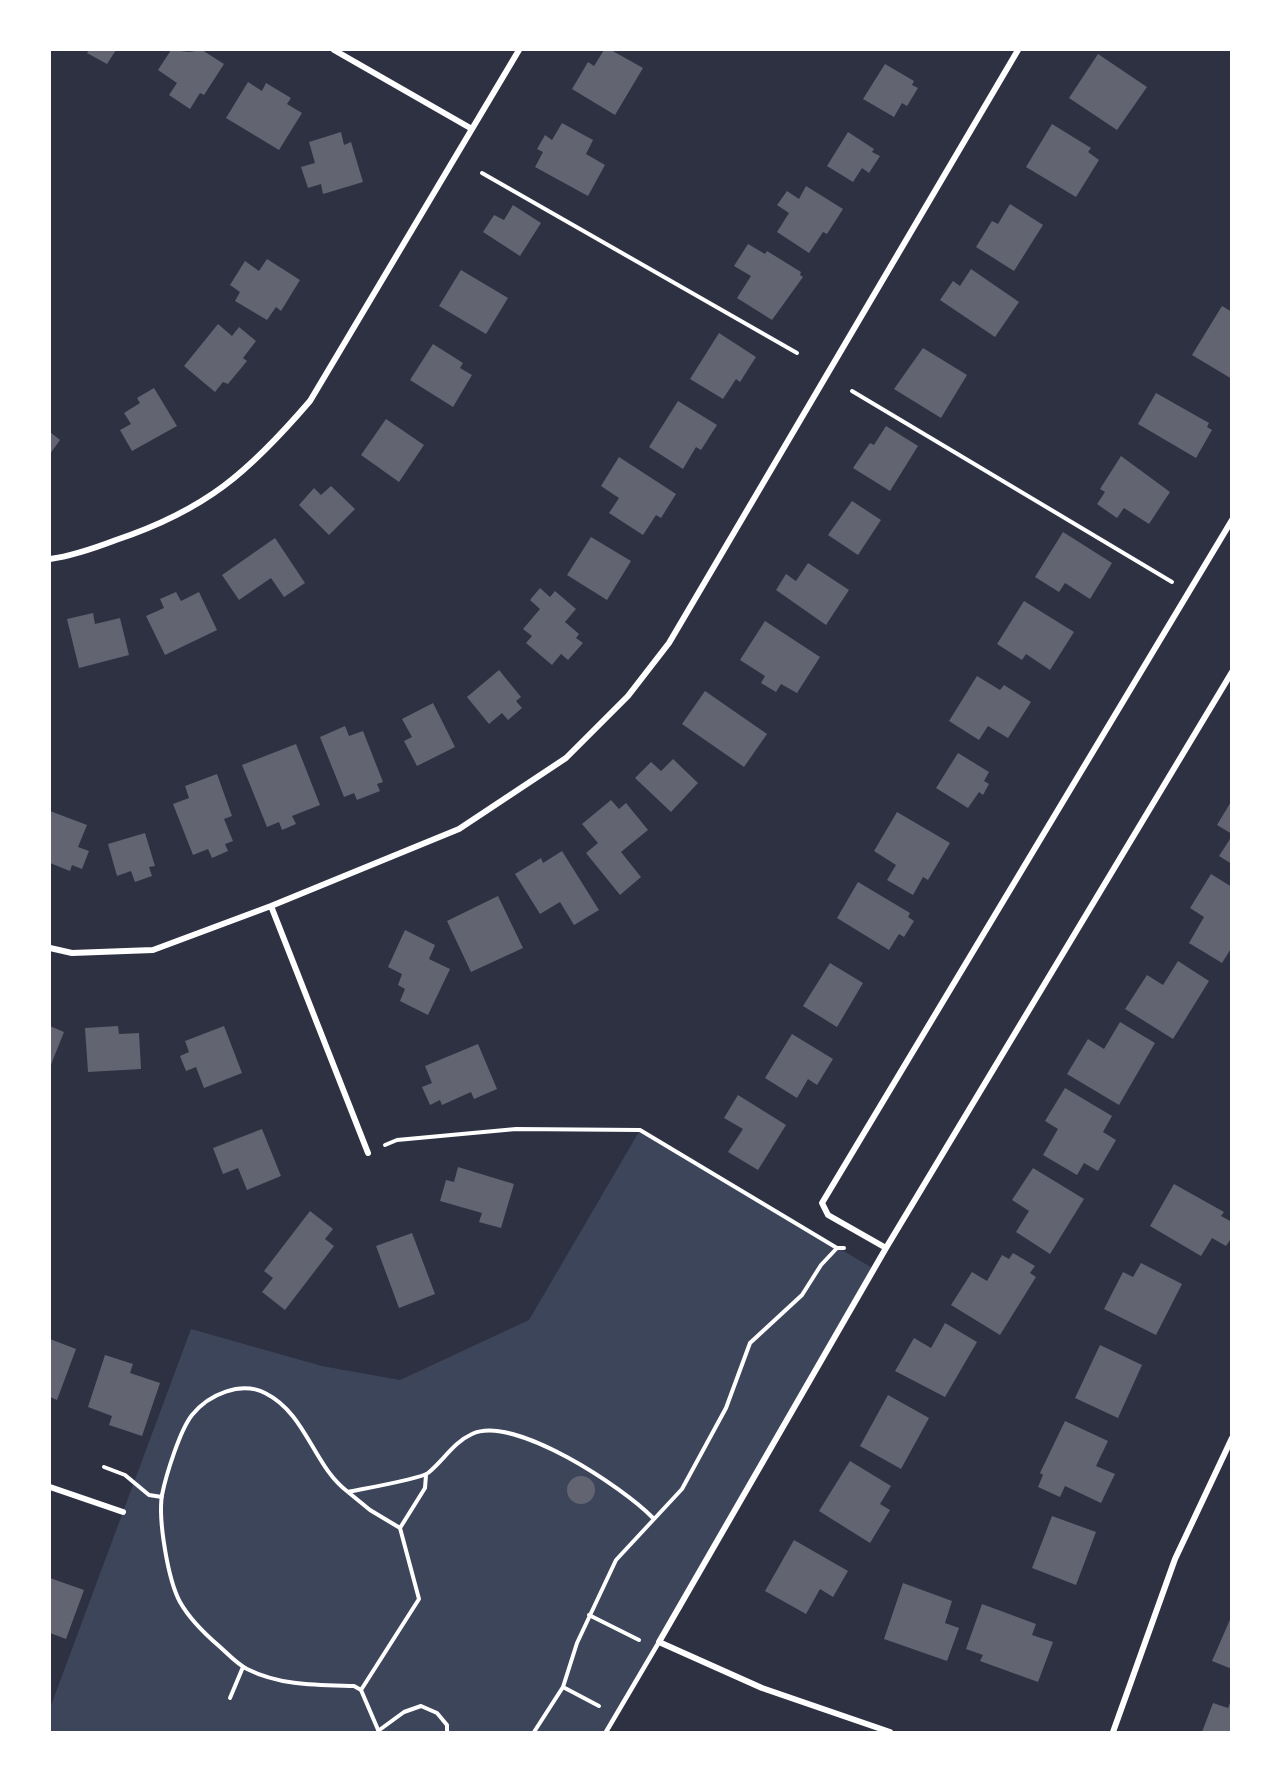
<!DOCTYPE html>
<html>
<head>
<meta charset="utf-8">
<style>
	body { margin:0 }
	#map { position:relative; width:1281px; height:1782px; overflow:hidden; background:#2d3142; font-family:"DM Sans",sans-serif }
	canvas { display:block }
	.frame { position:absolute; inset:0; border:51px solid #fff; pointer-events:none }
</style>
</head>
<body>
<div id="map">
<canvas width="1281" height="1782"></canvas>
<div class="frame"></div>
</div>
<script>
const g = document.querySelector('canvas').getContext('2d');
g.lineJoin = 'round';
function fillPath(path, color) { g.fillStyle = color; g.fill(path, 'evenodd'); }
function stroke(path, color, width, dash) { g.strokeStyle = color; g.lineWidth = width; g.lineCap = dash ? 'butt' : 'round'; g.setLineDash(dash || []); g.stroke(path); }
fillPath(new Path2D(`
	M640,1130L874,1269L606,1732H50V1708L191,1329L322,1366L400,1380L529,1320Z`), '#3c4559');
fillPath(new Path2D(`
	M89,50H116L107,64L87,53Z
	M171,50L189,52L202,50L224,64L204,95L200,93L190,109L169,95L177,83L158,70Z
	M604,50H611L643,68L615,115L572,89L588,62L594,66Z
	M1098,54L1147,87L1117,130L1069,98Z
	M885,64L914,81L912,85L918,88L907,106L902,103L894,117L863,99Z
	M248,82L262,91L266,83L291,98L287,104L302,113L279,150L226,118Z
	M562,123L593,140L586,154L605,165L588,196L535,167L543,152L537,149L545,135L552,140Z
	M1052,124L1091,148L1088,152L1099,160L1076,197L1026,167Z
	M341,132L344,145L351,142L363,182L323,194L321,184L308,188L301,167L315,163L309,142Z
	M848,132L874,149L872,152L880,156L869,173L862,168L853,182L827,166Z
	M806,186L843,209L827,234L823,232L809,253L777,232L789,213L777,205L787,191L799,199Z
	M1010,204L1043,225L1014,271L976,247L992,221L998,224Z
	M513,205L541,223L520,256L483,232L494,215L504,220Z
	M748,244L765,254L767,251L801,272L800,275L803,277L772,320L737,298L751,276L734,266Z
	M267,259L300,280L281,311L276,307L267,320L235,301L240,292L230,285L245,261L259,271Z
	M971,269L1019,302L995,337L940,300L953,281L960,286Z
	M461,270L508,298L486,334L439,306Z
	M1222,306L1232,312V379L1192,355Z
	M218,324L232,336L239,327L256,341L243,358L247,361L228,384L223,382L215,392L184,366Z
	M719,333L756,357L740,382L736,379L723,399L690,379Z
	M433,344L463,363L460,368L472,375L453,407L410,380Z
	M923,348L967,375L941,418L894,389Z
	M154,388L177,426L132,451L120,430L131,424L124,413L140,403L137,398Z
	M1156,393L1209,423L1207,427L1212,430L1196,458L1138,424Z
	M678,401L717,425L701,450L696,447L683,469L649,447Z
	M386,419L424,445L399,482L361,455Z
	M886,426L918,446L890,491L853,468L870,443L874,445Z
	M50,432L60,440L50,454Z
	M1121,456L1170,492L1149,524L1124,508L1117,518L1097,504L1105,492L1100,489Z
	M619,457L676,494L661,518L656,515L643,535L609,513L619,498L601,486Z
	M331,486L355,509L329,535L299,505L314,488L321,495Z
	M852,501L881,520L858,555L828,535Z
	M1063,532L1112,563L1090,599L1065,583L1059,592L1035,577Z
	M591,537L631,561L607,600L567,575Z
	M275,538L305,583L284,597L271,578L239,600L222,575Z
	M808,563L849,590L826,625L776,590L786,574L796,581Z
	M540,588L550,597L555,591L576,609L565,622L579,634L576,638L583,643L568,660L561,654L552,665L526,643L532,636L523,629L540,609L530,600Z
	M176,592L181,601L199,592L217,630L165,655L146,616L164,608L160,599Z
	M1024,601L1074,632L1050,670L1026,654L1022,660L997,644Z
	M93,613L95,624L120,618L129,655L79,668L67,619Z
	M765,621L820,657L797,693L781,684L776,692L761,683L765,676L740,660Z
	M499,670L521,697L516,701L522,708L508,720L502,713L489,724L467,697Z
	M977,676L1000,690L1004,685L1031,702L1008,738L988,726L979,740L949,721Z
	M705,691L767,734L744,767L682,724Z
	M433,703L455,747L417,766L404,741L412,737L402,719Z
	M345,726L349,736L363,731L383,782L377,784L380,791L357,800L354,793L344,797L320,737Z
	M296,744L320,805L292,816L296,824L282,830L279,822L267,827L242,765Z
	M958,753L989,772L984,781L989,784L983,795L979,792L968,808L936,788Z
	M673,759L698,783L671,812L635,778L651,762L661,771Z
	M217,774L232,816L224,819L233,841L225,844L228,851L212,858L208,849L193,855L173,804L189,798L185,786Z
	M611,800L619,809L626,803L648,830L621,852L641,877L620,895L586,853L598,843L582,824Z
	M1232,800V834L1217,825Z
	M50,811L87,825L78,847L89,851L82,869L72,865L70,871L50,863Z
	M897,812L950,843L928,880L923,877L913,895L887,880L896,865L874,851Z
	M145,833L155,866L149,867L152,876L135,882L131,871L117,876L108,844Z
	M1232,836V864L1219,856Z
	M562,851L599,910L574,925L560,902L540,914L515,874L541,858L543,863Z
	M1211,874L1232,887V947L1222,963L1189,943L1204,917L1190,908Z
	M858,882L910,913L908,917L914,921L904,937L899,934L889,950L837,918Z
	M498,896L523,948L471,972L447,921Z
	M405,930L435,945L429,959L450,969L428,1015L400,1001L405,989L398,985L402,974L388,967Z
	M1178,961L1209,981L1173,1039L1125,1009L1147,975L1163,985Z
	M830,963L863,983L837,1027L803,1006Z
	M1120,1022L1155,1043L1119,1105L1067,1074L1088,1039L1104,1049Z
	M50,1026L64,1032L50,1067Z
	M118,1026L119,1034L139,1033L141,1069L88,1072L85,1028Z
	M224,1026L242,1073L204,1088L196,1067L186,1071L180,1056L189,1052L185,1041Z
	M792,1034L833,1059L817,1085L808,1079L797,1098L765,1078Z
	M478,1044L497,1089L474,1099L471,1092L442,1105L440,1100L430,1105L422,1087L432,1083L425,1066Z
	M1065,1088L1112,1116L1103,1132L1116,1140L1098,1171L1084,1163L1077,1175L1043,1155L1058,1129L1045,1121Z
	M738,1095L786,1125L758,1170L728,1152L743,1129L724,1118Z
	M262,1129L281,1176L247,1190L238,1168L223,1174L213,1148Z
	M458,1167L514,1184L501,1228L479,1222L482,1213L440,1201L446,1180L454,1182Z
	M1033,1168L1084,1199L1050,1254L1016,1232L1029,1211L1012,1200Z
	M1174,1184L1224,1212L1221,1216L1232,1222V1237L1226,1246L1212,1238L1201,1256L1150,1226Z
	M310,1211L333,1229L325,1239L334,1246L285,1310L262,1292L273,1278L264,1271Z
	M412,1233L435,1294L399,1308L376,1246Z
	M1013,1253L1035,1266L1030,1273L1036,1277L1000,1335L951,1305L972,1272L987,1281L1002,1255L1009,1259Z
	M1141,1263L1182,1284L1156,1335L1104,1309L1123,1272L1133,1277Z
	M945,1323L977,1342L945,1397L895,1371L914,1338L931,1348Z
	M50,1339L76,1349L57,1400L50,1397Z
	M1100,1345L1142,1365L1118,1418L1075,1398Z
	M105,1355L133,1364L130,1373L160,1383L142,1436L109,1425L112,1416L88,1407Z
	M888,1395L929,1418L901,1469L860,1446Z
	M1065,1421L1108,1441L1096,1466L1115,1474L1101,1503L1065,1486L1060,1497L1038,1487L1043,1475L1040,1473Z
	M850,1461L891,1486L880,1504L890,1510L870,1543L819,1511Z
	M567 1490a14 14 0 1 1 28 0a14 14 0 1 1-28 0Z
	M1052,1516L1096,1532L1076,1585L1032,1568Z
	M794,1540L848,1571L833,1597L820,1589L806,1614L765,1591Z
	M50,1578L84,1590L66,1639L50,1633Z
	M903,1583L952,1601L945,1623L959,1628L947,1661L884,1639Z
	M982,1604L1036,1624L1032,1635L1053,1642L1038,1682L980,1661L983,1655L966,1649Z
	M1232,1615V1669L1212,1661Z
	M1232,1698V1732H1202L1213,1703L1228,1708Z`), '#626471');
stroke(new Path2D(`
	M482,173L797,353
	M852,391L1172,582
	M385,1145L397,1140L516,1129L640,1130L837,1248
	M104,1467L125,1475L149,1495L162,1497
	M348,1492L370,1510L400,1528L425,1488L426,1475
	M589,1615L639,1640
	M563,1687L599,1706
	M361,1690L419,1599L400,1528
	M230,1698L243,1667
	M378,1731L404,1712L421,1706L437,1713L447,1725V1732
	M379,1732L361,1690L354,1686C317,1685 281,1686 247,1669C237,1664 228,1654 219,1646C205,1634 189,1618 180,1602C168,1580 158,1520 162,1495C166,1475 180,1430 192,1415C209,1394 241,1381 265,1393C307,1414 313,1466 348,1492C362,1489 420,1479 428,1473C443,1461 454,1442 472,1434C514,1414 624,1488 653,1518
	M534,1732L563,1687L577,1643L616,1560L682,1489L726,1408L750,1343L802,1295L821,1265L837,1248H844`), '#fff', 4);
stroke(new Path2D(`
	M606,1732L659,1642`), '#fff', 4.5);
stroke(new Path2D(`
	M334,50L472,129
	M50,559C72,556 95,548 116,540C206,510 249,472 310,401L519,50
	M271,906L368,1153
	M50,948L72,953L153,950L271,906L459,829L566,758L628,696L669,643L1018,50
	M886,1248L828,1215L822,1203L1232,520
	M50,1487L123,1512
	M890,1732L762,1688L659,1642L886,1248L1232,672
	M1113,1732L1175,1559L1232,1438`), '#fff', 6);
</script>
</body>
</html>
